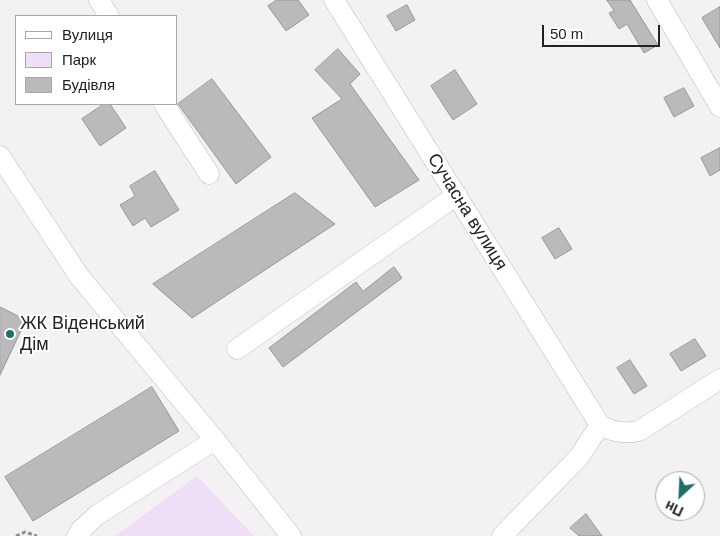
<!DOCTYPE html>
<html>
<head>
<meta charset="utf-8">
<style>
	body { margin:0 }
	#map { position:relative; width:720px; height:536px; overflow:hidden; background:#f4f1f5; font-family:Helvetica,sans-serif }
	canvas { display:block }
	.legend { position:absolute; left:15px; top:15px; width:162px; height:90px; box-sizing:border-box; background:#fff; border:1px solid #a7a7a7; margin:0; padding:6px 9px; list-style:none; font-size:15px; color:#232223 }
	.legend li { display:flex; align-items:center; gap:10px; height:25px }
	.legend b { width:25px; border:1px solid #a7a7a7 }
	.north { position:absolute; left:655px; top:471px; width:50px; height:50px; box-sizing:border-box; background:#fff; border:1px solid #a7a7a7; border-radius:50%; rotate:205deg; font-size:14px; font-weight:700; line-height:20px; text-align:center; color:#232223 }
	.north::after { content:''; display:block; margin:auto; width:18px; height:22px; background:#236e6d; clip-path:polygon(50% 0,100% 100%,50% 72%,0 100%) }
	.scale { position:absolute; left:542px; top:25px; width:118px; height:22px; box-sizing:border-box; border:2px solid #232223; border-top:0; padding-left:6px; font-size:15px; line-height:18px; white-space:nowrap; color:#232223; -webkit-text-stroke:4px #fff; paint-order:stroke }
</style>
</head>
<body>
<div id="map">
<canvas width="720" height="536"></canvas>
<ul class="legend">
<li><b style="height:6px;background:#fff"></b>Вулиця</li>
<li><b style="height:14px;background:#f0ddf6"></b>Парк</li>
<li><b style="height:14px;background:#bcb9bc"></b>Будівля</li>
</ul>
<div class="north">Пн</div>
<div class="scale">50 m</div>
</div>
<script>
const g = document.querySelector('canvas').getContext('2d');
g.lineJoin = 'round';
function fillPath(path, color) { g.fillStyle = color; g.fill(path, 'evenodd'); }
function stroke(path, color, width, dash) { g.strokeStyle = color; g.lineWidth = width; g.lineCap = dash ? 'butt' : 'round'; g.setLineDash(dash || []); g.stroke(path); }
function drawText(font, color, halo, rows, align = 'center') {
  g.font = font + ' Helvetica,sans-serif'; g.lineWidth = 4; g.setLineDash([]); g.textBaseline = 'middle'; g.strokeStyle = halo; g.fillStyle = color; for (const [text, x, y, turn = 0] of rows) {
    g.save(); g.translate(x, y); g.rotate((+turn || 0) * Math.PI / 180); g.textAlign = isNaN(turn) ? turn : align; if (halo) g.strokeText(text, 0, 0); g.fillText(text, 0, 0); g.restore();
  }
}
fillPath(new Path2D(`
	M197,476L254,536H115Z`), '#f0ddf6');
const building = new Path2D(`
	M277,0H298L309,15L286,31L268,6Z
	M607,0H630L658,45L644,53L627,24L619,29L609,13L614,11Z
	M407,5L415,20L396,31L387,16Z
	M720,7V48L702,18Z
	M338,49L360,74L350,84L419,180L375,207L312,118L342,99L315,70Z
	M455,70L477,104L453,120L431,86Z
	M212,79L271,157L236,184L178,104Z
	M684,88L694,106L674,117L664,98Z
	M104,104H110L126,128L100,146L82,119Z
	M720,148V170L710,176L701,158Z
	M155,171L179,210L151,227L145,218L133,226L120,205L135,196L130,186Z
	M295,193L335,224L192,318L153,284Z
	M559,228L572,249L555,259L542,238Z
	M394,267L402,278L283,367L269,348L356,282L363,291Z
	M0,307L26,320L0,375Z
	M695,339L706,356L681,371L670,354Z
	M630,360L647,386L634,394L617,368Z
	M152,387L179,431L33,521L5,477Z
	M586,514L602,536H579L570,528Z`);
fillPath(building, '#bcb9bc');
stroke(building, '#989699', 1);
const minor = new Path2D(`
	M99,0L109,16
	M334,0L600,425C613,432 624,434 639,431L720,379
	M657,0L720,107
	M164,104L209,174
	M0,156L79,276L215,440L291,536
	M237,349L457,195
	M77,536L81,530L97,515L215,440
	M502,536L579,457L600,425`);
stroke(minor, '#bbb8bb', 21);
stroke(new Path2D(`
	M16,536L25,532L37,536`), '#8e8c8e', 3, [4, 2.5]);
stroke(minor, '#fff', 20);
for (const [x, y, r, color] of [
	[10,334,5,"#236e6d"]
]) { const dot = new Path2D(); dot.arc(x, y, r, 0, 2 * Math.PI); g.fillStyle = color; g.fill(dot); stroke(dot, '#fff', 2); }
drawText('18px', '#232223', '#fff', [
	["Сучасна вулиця",467,212,58]
]);
drawText('18px', '#232223', '#fff', [
	["ЖК Віденський",20,324],
	["Дім",20,345]
], 'left');
</script>
</body>
</html>
